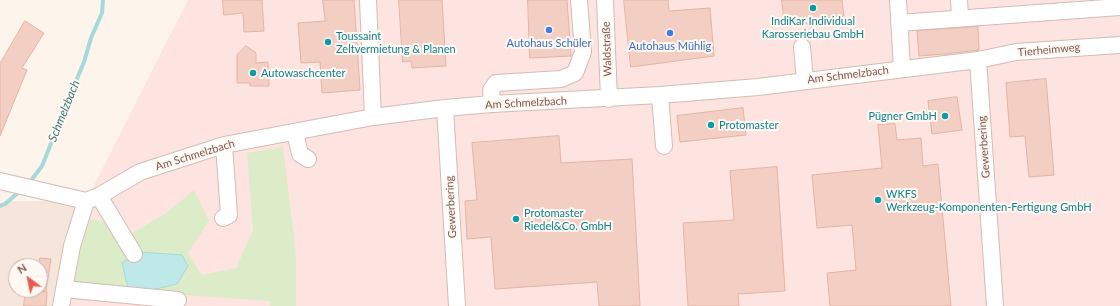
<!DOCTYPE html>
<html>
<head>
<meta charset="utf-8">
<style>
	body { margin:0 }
	#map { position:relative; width:1120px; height:306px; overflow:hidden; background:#fdf4ec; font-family:Lato,sans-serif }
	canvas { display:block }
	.north { position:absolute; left:8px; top:258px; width:40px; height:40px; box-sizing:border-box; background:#fff8f3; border:1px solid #cab7b1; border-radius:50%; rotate:327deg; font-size:11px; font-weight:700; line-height:16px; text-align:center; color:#7a564d }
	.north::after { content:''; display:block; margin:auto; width:14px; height:18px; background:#e75c51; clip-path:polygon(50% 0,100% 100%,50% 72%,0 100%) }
</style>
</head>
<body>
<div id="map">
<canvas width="1120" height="306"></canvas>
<div class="north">N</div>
</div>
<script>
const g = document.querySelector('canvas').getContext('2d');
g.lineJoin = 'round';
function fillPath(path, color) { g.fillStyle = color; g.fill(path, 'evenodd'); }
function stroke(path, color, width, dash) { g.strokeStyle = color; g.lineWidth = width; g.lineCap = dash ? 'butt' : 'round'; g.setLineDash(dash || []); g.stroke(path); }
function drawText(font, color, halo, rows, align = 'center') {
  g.font = font + ' Lato,sans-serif'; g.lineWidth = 4; g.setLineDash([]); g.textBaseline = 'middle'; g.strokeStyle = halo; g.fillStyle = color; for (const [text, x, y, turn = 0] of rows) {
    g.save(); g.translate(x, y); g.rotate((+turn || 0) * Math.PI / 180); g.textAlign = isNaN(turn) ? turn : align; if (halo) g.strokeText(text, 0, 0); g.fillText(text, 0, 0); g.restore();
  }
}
fillPath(new Path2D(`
	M9,201H86L61,306H0V206ZM16,266H40V290H16Z`), '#f5e5da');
fillPath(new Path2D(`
	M188,0H1120V306H61L86,201Z`), '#fde4e0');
fillPath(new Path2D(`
	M283,147L296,255V306H270L269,301L185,295L162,306H149L141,300L143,292L188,266L182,255L140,252L129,292L71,288L80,249L91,219L109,222L122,239L165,214L194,190L209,221L188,253L202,275L236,268L253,230L247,153Z`), '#dcecc9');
const water = new Path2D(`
	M140,252L182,255L188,266L177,284L143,292H129L122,263Z`);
fillPath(water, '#bfe8e8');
stroke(water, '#a5d9da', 1);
stroke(new Path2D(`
	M29,183L42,166L52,141L57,131L71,93L84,62L91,38L102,13L103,0
	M0,206L5,204L21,190`), '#a5d9da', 4);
const building = new Path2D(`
	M223,0H262L264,31L244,32L243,13L224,15Z
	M323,0H354L360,90L322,93L320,62L301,63L298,23L325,21Z
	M399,0H442L446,66L412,68L411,61L403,62Z
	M528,0H567L571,56L530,58Z
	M624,0H668L669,11L710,8L714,56L631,67Z
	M782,0H842L844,16L821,19L813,29L806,23L785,25Z
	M25,21L44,33L22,68L27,70L0,136V64Z
	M978,27L979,50L945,54L919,56L917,31Z
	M246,46L256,53V63L268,62L269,86H250V83H237V55Z
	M1046,79L1054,175L1029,177L1025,136L1010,137L1006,83Z
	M957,97L962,130L932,134L928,101Z
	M743,108L746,135L680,142L677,116Z
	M895,124L897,140L921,138L923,166L938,164L951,306H830L827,273L856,270L852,225L817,228L812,175L882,168L878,125Z
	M559,136L561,163L632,159L640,306H599L597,282L495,289L491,237L467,239L465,201L477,200L472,143Z
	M777,167L785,291L738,294L739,306H688L683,223L734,220L730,171Z
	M40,258L51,259L46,291L40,290Z
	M26,290L47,292L46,306H24Z`);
fillPath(building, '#f3cfc3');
stroke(building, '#e6b3a3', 1);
const minor = new Path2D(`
	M368,0L373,117
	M605,0L609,99
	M898,0L902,68
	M959,0L960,18
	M899,23L1120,7
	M802,47L805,81
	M978,60L995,306
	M660,95L664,146
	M492,104L491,90L496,83L561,79L575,73L583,52L579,0
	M445,108L457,306
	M295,132L300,154L308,159
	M0,181L86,201L99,196L140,172L224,145L373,117L445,108L492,104L660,95L758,87L978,60L1016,52L1120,45
	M99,196L134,254
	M223,218L229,215L224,145
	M64,289L178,300
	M61,306L72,246L86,201`);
stroke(minor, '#d3bcb3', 18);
stroke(minor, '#fff', 16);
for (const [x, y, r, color] of [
	[813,8,4,"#0f9aa8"],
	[549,30,4,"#3f7fe0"],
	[670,33,4,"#3f7fe0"],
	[328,42,4,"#0f9aa8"],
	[253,73,4,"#0f9aa8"],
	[945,116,4,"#0f9aa8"],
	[711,125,4,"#0f9aa8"],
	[878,200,4,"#0f9aa8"],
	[516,219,4,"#0f9aa8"]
]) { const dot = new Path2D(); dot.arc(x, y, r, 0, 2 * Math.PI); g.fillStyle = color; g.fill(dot); stroke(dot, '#fff8f3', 1.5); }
drawText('11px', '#0d838f', '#fff8f3', [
	["IndiKar Individual",813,21,"center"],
	["Karosseriebau GmbH",813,34,"center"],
	["Toussaint",336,36],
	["Zeltvermietung & Planen",336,49],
	["Autowaschcenter",261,73],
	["Pügner GmbH",937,116,"right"],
	["Protomaster",719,125],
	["WKFS",886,194],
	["Werkzeug-Komponenten-Fertigung GmbH",886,207],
	["Protomaster",524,213],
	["Riedel&Co. GmbH",524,226]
], 'left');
drawText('11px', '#366cbe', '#fff8f3', [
	["Autohaus Schüler",549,43],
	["Autohaus Mühlig",670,46]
]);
drawText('11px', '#7a564d', '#fff8f3', [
	["Waldstraße",607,49,-92],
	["Tierheimweg",1049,50,-5],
	["Am Schmelzbach",848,75,-7],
	["Am Schmelzbach",526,103,-3],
	["Gewerbering",984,147,-94],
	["Am Schmelzbach",195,155,-17],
	["Gewerbering",451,207,-93]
]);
drawText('italic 12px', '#3c7677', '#fff8f3', [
	["Schmelzbach",64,111,-68]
]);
</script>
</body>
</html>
